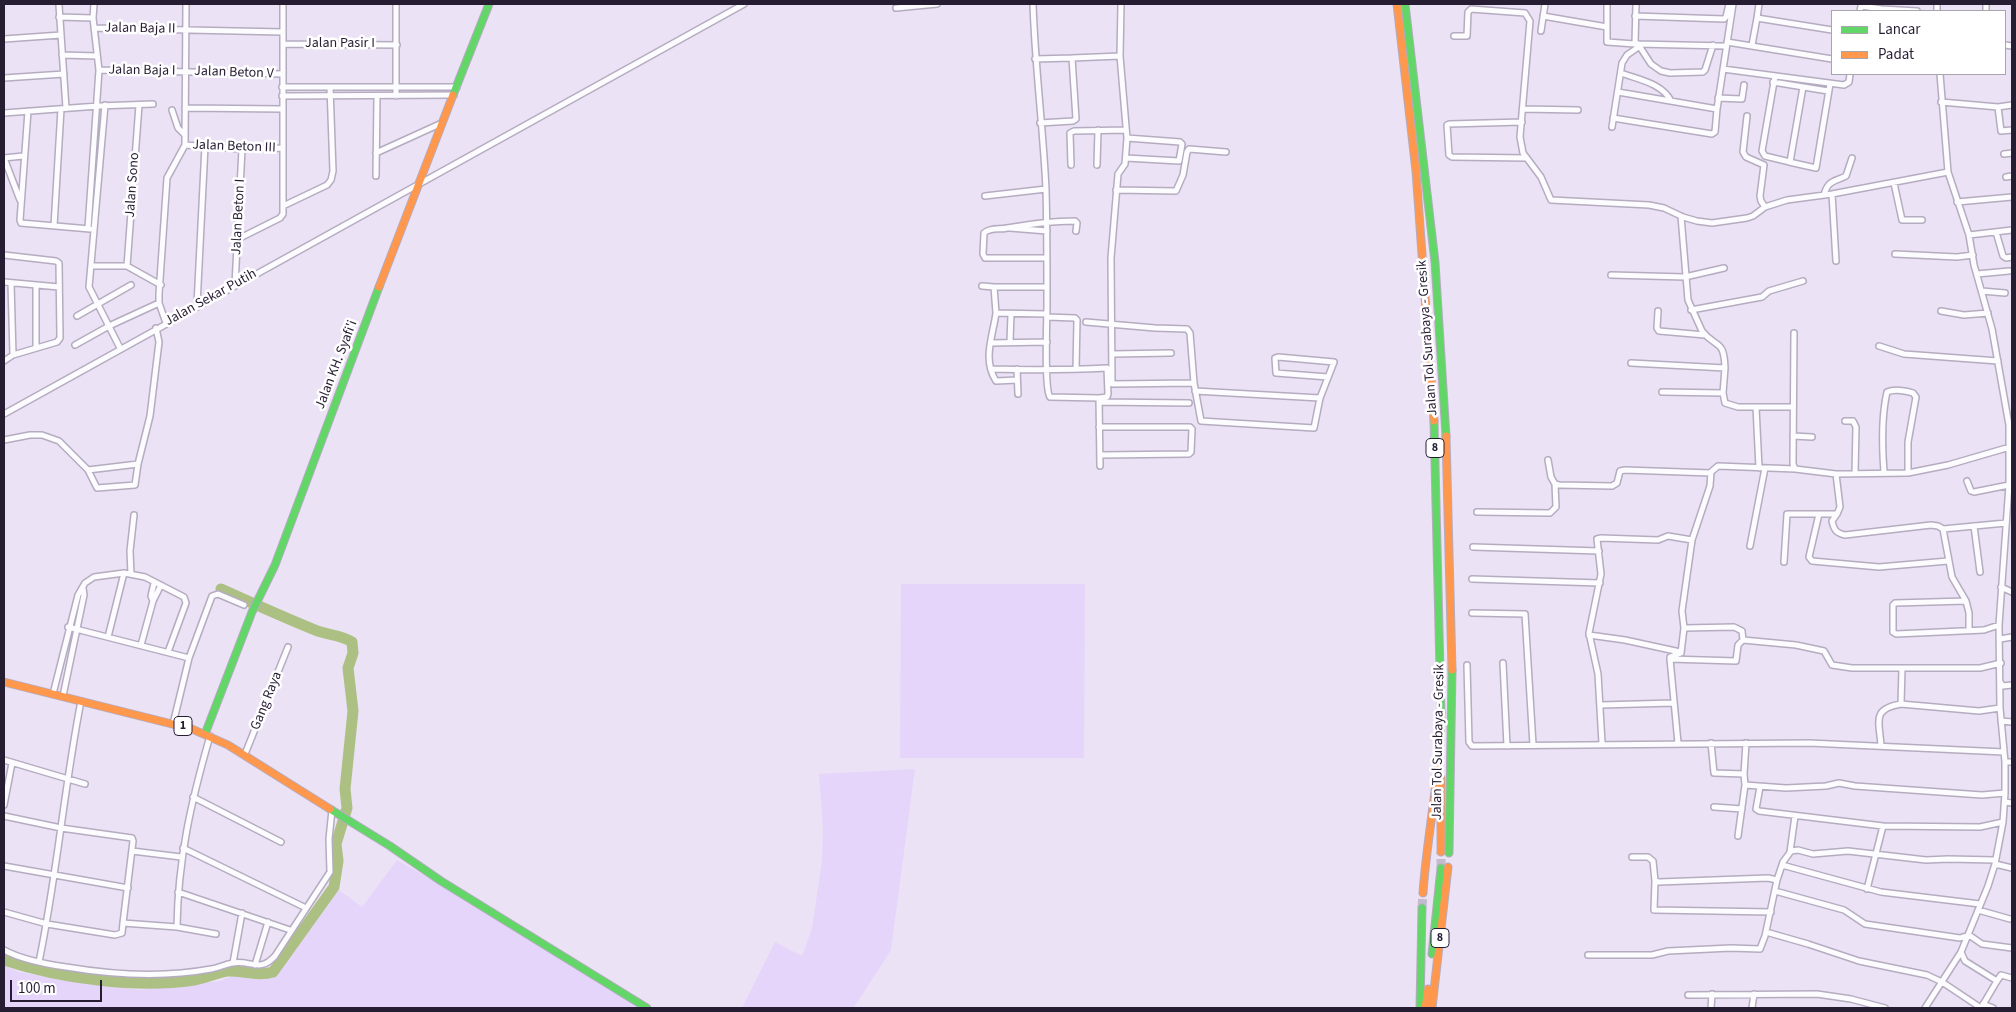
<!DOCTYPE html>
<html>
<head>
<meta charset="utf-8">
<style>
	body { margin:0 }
	#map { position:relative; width:2016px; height:1012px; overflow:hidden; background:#ebe2f6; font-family:"Source Sans 3",sans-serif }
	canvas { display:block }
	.frame { position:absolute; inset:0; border:5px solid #271d33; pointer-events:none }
	.legend { position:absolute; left:1831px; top:10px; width:175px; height:65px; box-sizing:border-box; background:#fff; border:1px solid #a9a5ad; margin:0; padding:6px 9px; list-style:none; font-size:15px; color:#271d33 }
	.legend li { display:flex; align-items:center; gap:10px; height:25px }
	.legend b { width:25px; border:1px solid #a9a5ad }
	.scale { position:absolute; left:10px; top:980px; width:92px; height:22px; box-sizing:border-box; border:2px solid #271d33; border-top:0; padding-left:6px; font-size:15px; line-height:18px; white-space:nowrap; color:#271d33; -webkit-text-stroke:4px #fff; paint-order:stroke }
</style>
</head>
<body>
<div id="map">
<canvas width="2016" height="1012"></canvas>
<div class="frame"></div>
<ul class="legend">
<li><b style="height:6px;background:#63d668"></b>Lancar</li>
<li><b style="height:6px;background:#ff974d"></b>Padat</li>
</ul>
<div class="scale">100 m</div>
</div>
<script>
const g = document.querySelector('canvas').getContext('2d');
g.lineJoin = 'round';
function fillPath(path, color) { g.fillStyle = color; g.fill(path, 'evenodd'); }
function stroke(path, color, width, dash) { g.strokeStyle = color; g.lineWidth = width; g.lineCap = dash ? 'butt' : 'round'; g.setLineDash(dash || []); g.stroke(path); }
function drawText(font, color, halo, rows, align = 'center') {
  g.font = font + ' "Source Sans 3",sans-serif'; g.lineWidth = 5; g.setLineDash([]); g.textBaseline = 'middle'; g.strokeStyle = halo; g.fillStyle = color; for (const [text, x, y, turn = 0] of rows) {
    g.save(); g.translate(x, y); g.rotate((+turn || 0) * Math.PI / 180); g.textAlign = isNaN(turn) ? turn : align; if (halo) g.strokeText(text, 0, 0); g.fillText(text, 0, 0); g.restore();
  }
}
fillPath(new Path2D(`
	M901,584H1085L1084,758H900Z
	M915,769L891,950L860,998L853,1008H742L775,942L802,956L812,928L822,861L823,829L819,774Z
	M397,860L550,948L642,1008H4V965L18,972L139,990L220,981L236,975L266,979L279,972L339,890L362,907Z`), '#e6d5fb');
stroke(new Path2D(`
	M4,960C59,978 136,989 194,980C205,978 216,973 227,971C242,970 258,977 273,972L334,887L338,861L336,844L347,808L345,789L353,711L348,668L353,653L352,642C341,635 327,635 315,630C283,617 252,603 221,589`), '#adc084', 11);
stroke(new Path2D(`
	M1441,868V852
	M1422,908L1423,893`), '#c4bbcf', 9, [9, 4.5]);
const street = new Path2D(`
	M1121,4L1120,56L1127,138L1180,142L1182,144L1179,161L1126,158
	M59,5L66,108
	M896,8L937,4
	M1860,11L1861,6L1882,9L1917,11
	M1937,11V4
	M1986,11V4
	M1543,16L1607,27V4
	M1635,16L1724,19L1726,17L1729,4
	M59,17L93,18
	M1757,18L1759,4
	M1607,27V42L1635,44L1636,4
	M94,28L283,32
	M1541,31L1545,4
	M1454,36H1467L1468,12L1471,9L1525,13L1530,21L1520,137L1523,153L1541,177L1551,200L1649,205L1664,208L1683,217L1697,221L1712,223L1747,218L1753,216L1765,207L1787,200L1832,194L1948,172
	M4,39L61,35
	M1727,42L1832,59
	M283,44L397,45
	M1637,44L1726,46
	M1638,44L1651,64L1661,71L1670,73L1703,72L1705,70L1713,45
	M1752,45L1757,18L1832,30
	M2005,45L2012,46
	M62,55L97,56
	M1035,59L1072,58
	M1723,69L1844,85L1849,82L1850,74
	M99,70L283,74
	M1621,73C1637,79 1662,83 1671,101
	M1775,76L1762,151L1765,156L1790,162L1803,87
	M4,78L64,74
	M1773,82L1828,91
	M282,87H457
	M282,96L454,95
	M396,96V4
	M1718,98L1742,99L1744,85
	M1941,102L1998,107L2001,131L2012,130
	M105,105L89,287L120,348
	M1998,107L2012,105
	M185,108L283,109
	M1523,109L1578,110
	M1717,109L1733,4
	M172,110L178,128L185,135
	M28,111L20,220L21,223L90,229
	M4,113L98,106L153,104
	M1747,116L1743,152L1746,157L1764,165L1760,196L1761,201L1765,207
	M1613,118L1712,134L1715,132L1717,109L1618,92
	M1522,122L1449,124L1447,125L1449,155L1452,157L1526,158
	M1040,123L1073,121L1076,119L1072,58L1120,56
	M1612,127L1622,63L1627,55L1640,46
	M1127,138L1125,164L1118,174L1111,258L1112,384L1194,383
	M185,145L242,149L283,148
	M376,153L442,123
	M2004,154L2012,153
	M4,158L20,200
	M4,158L23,156
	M1789,162L1816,168L1830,84
	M1071,165L1070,133L1074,131L1126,130
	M1097,165L1098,130
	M376,176L377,96
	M2006,177L2012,176
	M1894,183L1902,220H1922
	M1116,190L1176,191L1183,175L1187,152L1189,149L1226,152
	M1832,194L1836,261
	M1824,195C1828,180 1834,182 1846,176L1852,158
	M985,196L1046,189
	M1957,202L2012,197
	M283,206L327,185L331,180L333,171L330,87
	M1681,216L1688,300L1702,331C1716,349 1724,338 1725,368
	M54,226L61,109
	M88,228L99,70L93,18L94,4
	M1010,228L1047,231
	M1996,232L2003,256L2006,258L2012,257
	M1969,235L2012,230
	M238,239L280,218L283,214V4
	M1895,254L1957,257L1973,255
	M4,255L56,261L59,263L60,338L57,342L13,355L4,361
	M1047,258H985L983,254L984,233C991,227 999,230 1007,228C1030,224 1052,221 1075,221L1077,223L1076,231
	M92,266H127L161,285
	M127,266L139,105
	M1977,274L2009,271
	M1611,275L1685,277L1724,268
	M4,282L59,287
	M11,283L13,355
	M36,285V348
	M235,285L242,149
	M982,286L994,287L996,313L1047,314
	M994,287H1047
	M1982,291L2005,293
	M197,305L205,146
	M1691,310L1762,297L1769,291L1803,281
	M1658,311L1657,328L1659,331L1705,335
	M1941,311L1964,315L1988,313
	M996,313C993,336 982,359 996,381L1017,380
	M77,316L131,285
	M1047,317L1075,318L1077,320L1076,369
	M1086,322L1155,328L1187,329L1190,333L1194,383L1201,421L1314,428L1320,398L1334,362L1278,357L1275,358L1276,373L1328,377
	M166,323L159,303V294L167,178L185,145L186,4
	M1794,333L1793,464L1795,469L1836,474L1908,473L1948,465L2010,447
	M1010,342L1011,314
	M991,343L1047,342
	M75,345L109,326L159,303
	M1879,346L1904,354L1998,361
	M1112,354L1171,353
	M1631,363L1725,368L1723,393L1725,403L1738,407H1793
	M991,369C1029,370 1068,370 1107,368L1108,394L1107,397L1099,398L1050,397C1044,389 1047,318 1047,303C1047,265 1047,227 1046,189C1043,127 1035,66 1033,4
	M1017,369L1018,394
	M1195,391L1320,398
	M1662,392L1723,393
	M1099,398L1100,466
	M1099,402L1189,403
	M1756,407L1759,468
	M4,414L744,4
	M1845,421H1853L1856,427L1855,473
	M1099,427H1190L1192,429L1191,452L1189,454L1100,455
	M1793,436L1812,437
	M4,440L30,435H42L59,441L88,470L97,488L135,485L138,464L150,416L159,342L156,328
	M1548,460L1551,477L1555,484L1559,485L1612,486L1617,483L1620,471L1625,470L1711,473
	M88,470L138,464
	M1884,472C1882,446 1881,418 1887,392C1894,389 1906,391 1913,393L1916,397L1908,442V473
	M1967,481L1971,491L1974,492L2009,485
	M1477,512L1550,513L1556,507L1555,484
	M1819,514L1809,557L1812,561L1879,567L1948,561
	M1837,514L1832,521C1834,530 1836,533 1845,535L1931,525L1938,526L1943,529L1952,577L1966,601L1969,613V630
	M1974,526L1980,572
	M1943,529L2006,523
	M1750,546L1765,468
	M1473,547L1599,551
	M1784,562L1787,514H1837L1840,507L1836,474
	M131,574L130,551L134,515
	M1472,579L1600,583
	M2001,587L2012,592
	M153,601L151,596L154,583
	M1966,601L1895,603L1893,605V632L1896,634L1984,630L1999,625
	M1472,613L1525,614L1533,745
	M68,627L189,658
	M1684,628L1734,627L1742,631L1743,640
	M1589,635L1625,640L1680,652
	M108,637L124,573
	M2000,639L2012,637
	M141,645L153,601L161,585
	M1681,653L1670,657V659L1736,661L1738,645L1743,640L1796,645L1824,651L1832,665L1852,668H1980L2001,663
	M1681,653L1684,628L1682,611L1692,540L1710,486L1711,472L1718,466L1795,469
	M1670,659L1678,743
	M1503,663L1507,746
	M1467,665L1469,742L1472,746L1809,743L2004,752
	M2000,682L2003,686L2012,685
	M53,694L78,595L85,583L94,577L124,573L145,577L184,597L186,603L168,652
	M63,696L84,595L83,588
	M1901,704L1902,668
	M1601,705L1673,703
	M2001,721L2012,722
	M173,724L189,658L212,596L218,594L244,605
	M1602,743L1598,674L1589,633L1601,574L1597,539L1601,538L1658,540L1668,536L1692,540
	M1711,743L1714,773L1744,774
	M1881,745C1879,720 1872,709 1901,704L1979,711L2000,708
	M245,754L288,647
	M4,760L85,784
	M2005,762H2012
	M1745,785L1786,788L1826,786L1839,783L1855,786L1982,795L2005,793
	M1760,787L1756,809L1759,811L1883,826L1980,827L2003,822
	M193,797L281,842
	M2005,802L2012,803
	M4,805L12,763
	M1714,807L1742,809
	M4,816L61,828L132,838L133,841L123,923L177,927C178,859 191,802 210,736
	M1738,836L1745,785L1744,774L1746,743
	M183,848L306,908
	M132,851L181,857
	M1790,852L1795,816
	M1632,857H1648L1653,861L1655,881L1659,882L1768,878L1777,880
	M1995,864L2012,868
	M1782,865L1881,892L1980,904
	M4,866L128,888
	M1655,881L1654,910L1771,912
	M1867,889L1883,826
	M1775,891L1844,910L1865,924L1960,938L1969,935L1982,944L2012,948
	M178,892L290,930
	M1978,910L2010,919
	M4,912L47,924L115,935L122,933L123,923
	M177,927L216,934
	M1766,932L1808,944L1859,961L1927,975L1942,982L1981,1008L1997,981
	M4,950C22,960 45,964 66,967C114,975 163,978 211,969C218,968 226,964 233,963C251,960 260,973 275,956L330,872L329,839L332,810
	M1961,952L1965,961L1997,981L2001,975L2012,978
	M1588,955H1652L1668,951L1731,948L1760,949L1765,936L1777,880L1783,862L1791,851L1798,850L1813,854L1848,851L1926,860L1948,859L1995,860
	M39,962C57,875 64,788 81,701
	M233,963L242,913
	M255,965L268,922
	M1688,995L1817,994L1851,999L1885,1008
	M1983,1004L1993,1008
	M1711,1008L1712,994
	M1752,1008L1754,994
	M1925,1008L1961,952L1988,886L1995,864L2003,822L2005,793V762L2000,708L1999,625L2009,485V425L1992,329L1974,265L1969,235L1948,172L1940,74`);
const fast = new Path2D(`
	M1405,4L1435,262L1446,436
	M453,95L489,4
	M1434,421L1441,713
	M205,734L252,612L275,565L379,287
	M330,809L390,846L441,881L647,1008
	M1449,853L1452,670
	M1432,954L1441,868
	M1420,1008L1422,908`);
const slow = new Path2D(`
	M1397,4L1416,171L1434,421
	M379,287L453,95
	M1446,436L1452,670
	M4,682L192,729L228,745L330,809
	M1441,778V852
	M1423,893C1427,833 1441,773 1441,713
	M1425,1008L1428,989
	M1432,1008L1448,867`);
stroke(street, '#b5acc0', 8);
stroke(fast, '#b5acc0', 9);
stroke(slow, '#b5acc0', 9);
stroke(street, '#fcfbfe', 5);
stroke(fast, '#63d668', 7);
stroke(slow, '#ff974d', 7);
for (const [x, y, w] of [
	[1435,448,18],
	[183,726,18],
	[1440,938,18]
]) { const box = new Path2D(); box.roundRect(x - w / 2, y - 9.5, w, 19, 4); g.fillStyle = '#fff'; g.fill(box); stroke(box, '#271d33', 1); }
drawText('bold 12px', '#271d33', null, [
	["8",1435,448],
	["1",183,726],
	["8",1440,938]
]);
drawText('14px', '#271d33', '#fff', [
	["Jalan Baja II",140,29,1],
	["Jalan Pasir I",340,44],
	["Jalan Baja I",142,71,1],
	["Jalan Beton V",234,73,2],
	["Jalan Beton III",234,147,2],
	["Jalan Sono",133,185,-86],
	["Jalan Beton I",239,217,-87],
	["Jalan Sekar Putih",211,298,-29],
	["Jalan Tol Surabaya - Gresik",1428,338,-94],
	["Jalan KH. Syafi'i",337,365,-69],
	["Gang Raya",267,701,-68],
	["Jalan Tol Surabaya - Gresik",1439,742,-89]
]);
</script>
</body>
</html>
